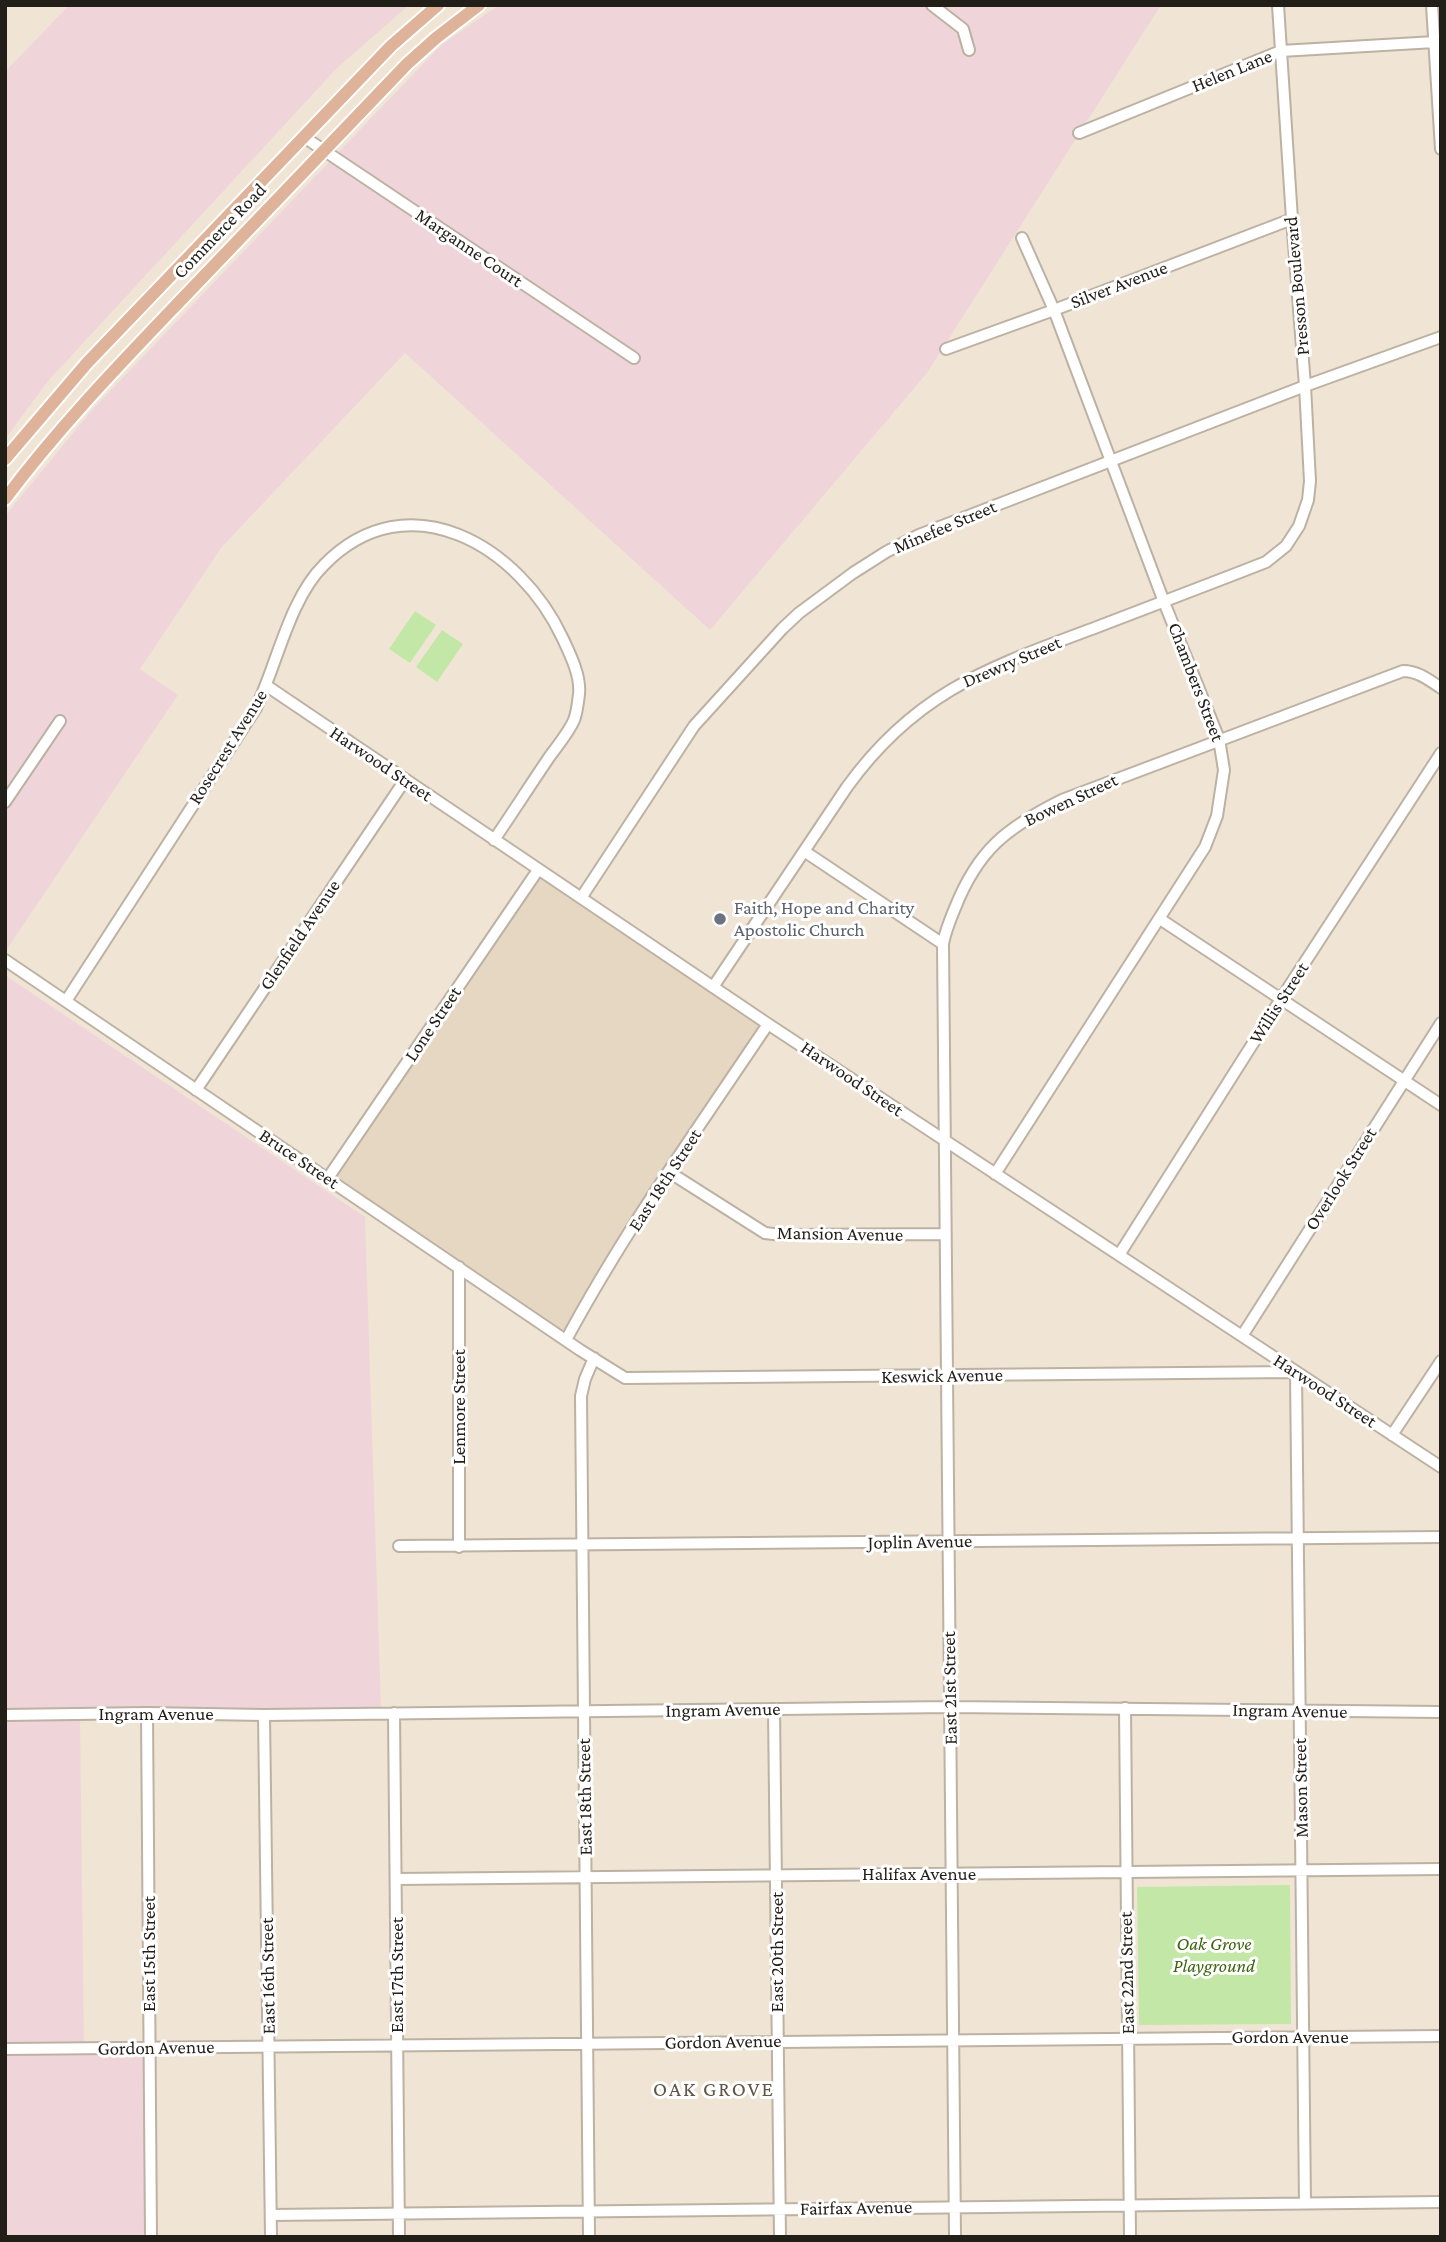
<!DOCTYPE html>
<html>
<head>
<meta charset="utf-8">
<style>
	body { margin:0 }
	#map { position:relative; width:1446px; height:2242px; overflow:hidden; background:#f0e5d5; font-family:"Crimson Pro",serif }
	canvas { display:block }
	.frame { position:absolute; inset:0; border:7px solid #221e18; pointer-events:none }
</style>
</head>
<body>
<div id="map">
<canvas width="1446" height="2242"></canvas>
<div class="frame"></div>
</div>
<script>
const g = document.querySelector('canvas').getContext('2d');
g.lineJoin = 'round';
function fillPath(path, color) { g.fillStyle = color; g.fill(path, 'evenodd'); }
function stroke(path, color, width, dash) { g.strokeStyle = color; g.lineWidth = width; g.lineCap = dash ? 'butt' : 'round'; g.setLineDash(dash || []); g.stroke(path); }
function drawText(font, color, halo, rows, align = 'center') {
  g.font = font + ' "Crimson Pro",serif'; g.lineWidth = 6; g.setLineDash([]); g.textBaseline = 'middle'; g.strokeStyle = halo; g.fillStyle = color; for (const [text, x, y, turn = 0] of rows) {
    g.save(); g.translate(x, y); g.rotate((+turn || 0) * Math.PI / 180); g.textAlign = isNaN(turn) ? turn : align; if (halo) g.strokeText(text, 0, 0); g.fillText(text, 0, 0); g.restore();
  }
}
fillPath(new Path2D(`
	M538,869L768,1024L563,1338L328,1178Z`), '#e6d7c2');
fillPath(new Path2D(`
	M69,5H409L337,68L49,380L5,439V72Z
	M499,5H1161L927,373L710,630L405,353L221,548L140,669L178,695L7,949L5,948V516L92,410L441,45Z
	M5,975L365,1217L381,1708L203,1714L80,1711L84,2049H150L151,2237H5Z`), '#efd5da');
fillPath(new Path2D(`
	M415,611L436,625L410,663L389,649Z
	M442,630L463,644L437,682L416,667Z
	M1290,1885L1291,2024L1139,2025L1137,1887Z`), '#c3e7a7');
const minor = new Path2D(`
	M932,5L963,29L969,50
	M1432,5L1441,149
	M1079,133L1281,51L1435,42
	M304,137L634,358
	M946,349L1054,310L1292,219
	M267,686L768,1024L1441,1467
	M5,802L60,721
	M804,851L943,944
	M581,898L694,726L782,629L799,613L853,573L886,552L919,535L1305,386L1441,337
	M1160,919L1441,1105
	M5,960L580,1350L625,1378L1296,1372L1305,2203
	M713,987L847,787C917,690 991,667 1097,627C1154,605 1210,584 1266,562L1286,546L1299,526L1308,500L1310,481L1305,386L1292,219L1278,5
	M66,1001L256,708C277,664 290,598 324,565C408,479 520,546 563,639C570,654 581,676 579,694C578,702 577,713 574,720C569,732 558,745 550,756C531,784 513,812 494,840
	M196,1090L405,780
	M669,1172L765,1233L782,1235L945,1234
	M995,1174L1205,847L1217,816L1224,770L1219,739L1164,602L1054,310L1022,238
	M328,1178L538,870
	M1119,1255L1281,999L1441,753
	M1242,1336L1441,1023
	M566,1340C625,1230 699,1127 768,1024
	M1392,1435L1441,1361
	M399,1546L1441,1537
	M459,1547V1267
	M1125,1708L1130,2237
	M774,1709L780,2237
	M147,1713L151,2237
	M394,1713L399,2237
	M5,1715L147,1713L264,1715L950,1707L1441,1712
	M264,1715L271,2237
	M397,1879L1441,1869
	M5,2049L1441,2036
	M271,2215L1441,2202
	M589,2237L581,1396L585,1379L594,1358
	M955,2237L943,944C945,932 950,920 955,908C978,850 1006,828 1062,800L1403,671C1418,671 1429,680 1441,688`);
const major = new Path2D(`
	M5,459L87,363L391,46L438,5
	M5,499C59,427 120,364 182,299C257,221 332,143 407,64L436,38L479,5`);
stroke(minor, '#bcb1a2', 14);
stroke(major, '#fff', 16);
stroke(minor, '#fff', 10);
stroke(major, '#deb399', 12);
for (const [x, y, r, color] of [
	[720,919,7,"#6b7280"]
]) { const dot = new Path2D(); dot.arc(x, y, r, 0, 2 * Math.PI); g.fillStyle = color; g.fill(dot); stroke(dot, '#fff', 2.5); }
drawText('19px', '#221e18', '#fff', [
	["Helen Lane",1232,71,-22],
	["Commerce Road",220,231,-46],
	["Marganne Court",469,248,34],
	["Silver Avenue",1119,285,-21],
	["Presson Boulevard",1297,286,-95],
	["Minefee Street",945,527,-23],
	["Drewry Street",1012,662,-23],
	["Chambers Street",1196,682,69],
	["Rosecrest Avenue",228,747,-58],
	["Harwood Street",381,764,34],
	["Bowen Street",1071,800,-25],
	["Glenfield Avenue",300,935,-56],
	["Willis Street",1279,1003,-57],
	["Lone Street",433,1024,-56],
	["Harwood Street",852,1079,34],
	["Bruce Street",299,1159,34],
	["Overlook Street",1341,1179,-58],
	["East 18th Street",665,1180,-57],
	["Mansion Avenue",840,1234,1],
	["Keswick Avenue",942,1376,-1],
	["Harwood Street",1325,1391,33],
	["Lenmore Street",459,1407,-90],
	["Joplin Avenue",920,1542,-1],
	["East 21st Street",950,1688,-91],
	["Ingram Avenue",723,1710,-1],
	["Ingram Avenue",1290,1711,1],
	["Ingram Avenue",156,1714],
	["Mason Street",1301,1788,-91],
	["East 18th Street",585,1797,-91],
	["Halifax Avenue",919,1874],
	["East 20th Street",777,1952,-90],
	["East 15th Street",149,1954,-90],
	["East 22nd Street",1127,1973,-91],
	["East 17th Street",397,1975,-90],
	["East 16th Street",268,1976,-91],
	["Gordon Avenue",1290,2037],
	["Gordon Avenue",723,2042,-1],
	["Gordon Avenue",156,2048,-1],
	["Fairfax Avenue",856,2208,-1]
]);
drawText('19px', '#5b616d', '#fff', [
	["Faith, Hope and Charity",734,908],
	["Apostolic Church",734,930]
], 'left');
drawText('italic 19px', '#3d640d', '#fff', [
	["Oak Grove",1214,1944],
	["Playground",1214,1966]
]);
g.letterSpacing = '2px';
drawText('21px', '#5f5648', '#fff', [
	["OAK GROVE",714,2090]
]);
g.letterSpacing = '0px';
</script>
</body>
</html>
